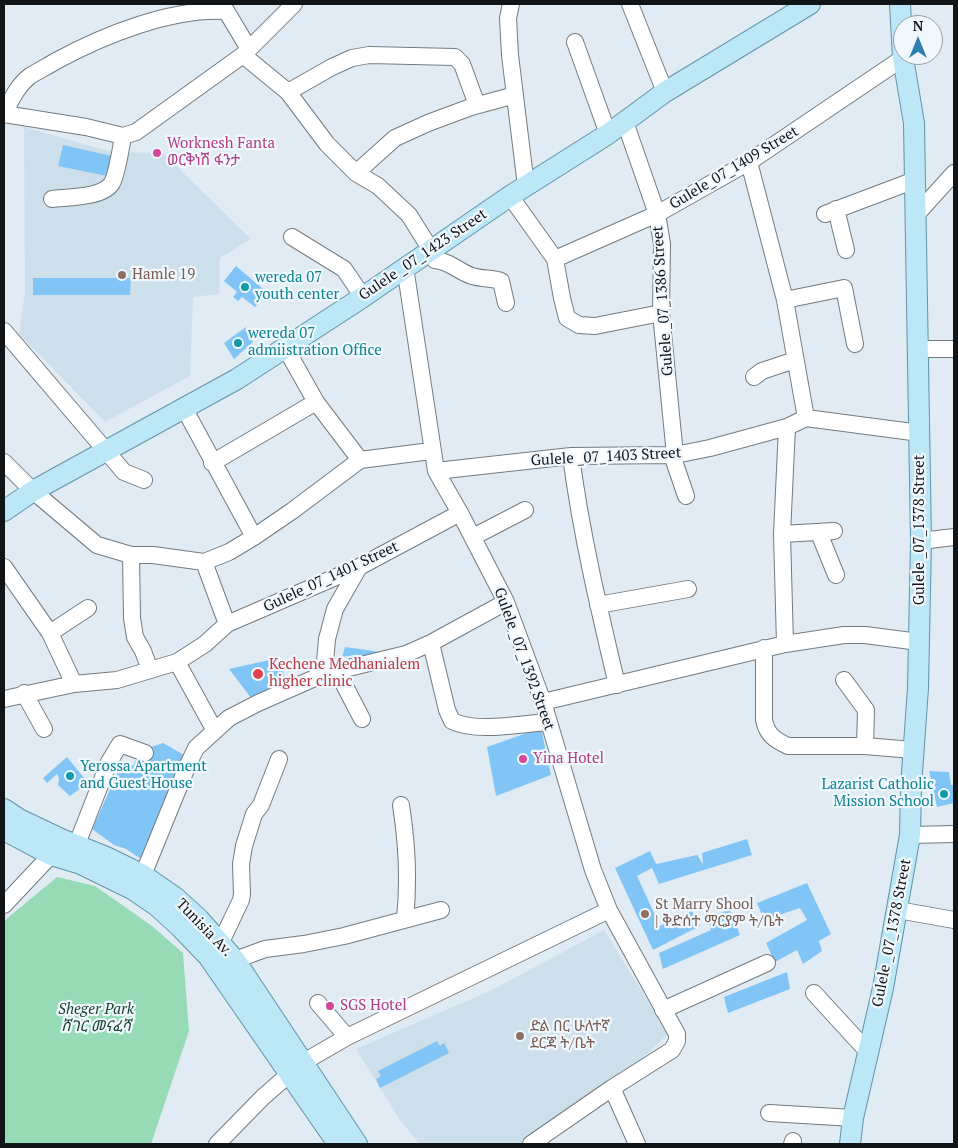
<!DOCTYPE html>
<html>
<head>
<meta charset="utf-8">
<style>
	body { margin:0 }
	#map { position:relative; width:958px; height:1148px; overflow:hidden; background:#e1ebf3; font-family:"PT Serif",serif }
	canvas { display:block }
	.frame { position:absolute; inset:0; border:5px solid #121518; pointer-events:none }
	.north { position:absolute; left:893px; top:15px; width:50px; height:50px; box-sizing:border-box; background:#f0f8fe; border:1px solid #979da2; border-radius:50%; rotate:0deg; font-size:14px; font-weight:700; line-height:20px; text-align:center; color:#121518 }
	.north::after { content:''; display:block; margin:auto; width:18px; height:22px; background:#2f80b1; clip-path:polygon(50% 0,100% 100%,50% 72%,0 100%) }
</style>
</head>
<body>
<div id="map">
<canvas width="958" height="1148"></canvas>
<div class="frame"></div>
<div class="north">N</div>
</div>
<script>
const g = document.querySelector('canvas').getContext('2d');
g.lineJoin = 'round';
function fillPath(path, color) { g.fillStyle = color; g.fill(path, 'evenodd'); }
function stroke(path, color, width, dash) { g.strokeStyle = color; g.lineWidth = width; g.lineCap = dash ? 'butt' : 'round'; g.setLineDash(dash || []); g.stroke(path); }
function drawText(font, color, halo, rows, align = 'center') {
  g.font = font + ' "PT Serif","Noto Sans Ethiopic",serif'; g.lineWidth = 4.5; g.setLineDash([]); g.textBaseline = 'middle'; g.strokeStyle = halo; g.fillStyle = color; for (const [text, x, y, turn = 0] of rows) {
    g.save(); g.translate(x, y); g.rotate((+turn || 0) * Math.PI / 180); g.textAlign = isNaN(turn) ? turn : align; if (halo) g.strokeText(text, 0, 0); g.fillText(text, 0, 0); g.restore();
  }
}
fillPath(new Path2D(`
	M24,127L112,152L163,153L251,239L220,258L219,294L193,297L190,376L105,422L19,334L25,291Z
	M604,930L668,1034L625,1075L523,1144H419L400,1120L356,1049L492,990Z`), '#cedfec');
fillPath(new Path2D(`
	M57,877L95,886L152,926L183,953L189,1031L151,1144H4V921Z`), '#97dbb6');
fillPath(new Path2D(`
	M63,145L112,156L107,176L58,166Z
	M236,266L268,293L255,307L242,297L238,301L233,297L237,292L224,281Z
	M33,278H131L130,295H33Z
	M246,327L253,342L234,359L224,343Z
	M345,647L381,652L351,661L354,655L342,657Z
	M278,658L287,684L251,698L229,669Z
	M541,728L551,775L496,796L487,747Z
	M163,743L184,755L166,795L170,797L144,861L126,849L114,845L92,829L123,761L133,766L137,758L146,764L151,747Z
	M67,757L88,783L70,796L58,785L59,778L57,774L47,783L43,778Z
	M929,771L949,772L951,785H954V803L937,807Z
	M747,839L752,855L659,884L652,868L637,876L660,926L692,911L700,926L653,950L615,868L650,851L656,864L697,855L703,864L702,853Z
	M807,883L831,934L819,941L822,951L803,964L797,950L775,962L766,943L807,920L800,908L764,920L757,903Z
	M730,909L740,935L663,969L659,953L711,930L708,918Z
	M787,972L790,989L728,1013L724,997Z
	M437,1041L440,1046L444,1043L449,1053L380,1088L376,1079L381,1076L378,1071Z`), '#81c5f7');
const minor = new Path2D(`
	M222,4L249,49
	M511,4L508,18L510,55L526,186
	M630,4L665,92
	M575,42L608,134
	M243,55L288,92L327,144L356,173L378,186L409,215L431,250L435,260C452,262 457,271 472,276C481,279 492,278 501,281L506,303
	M288,92L332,67L352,58L369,55L455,57L462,64L477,105
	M4,114L86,127L123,136L136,132L243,55L294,4
	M4,114C11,100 17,86 30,76C38,71 48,66 56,61C104,35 171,8 226,11
	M625,122L657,214L662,244L661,313L675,455
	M749,162L785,300L806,418
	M356,173L395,138L428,123L471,107L515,95
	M510,196L555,259L562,298L567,318L579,325L595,326L661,313
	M52,199C68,197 103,198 112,183C117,174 121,148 123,136
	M836,209L846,250
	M825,214L915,180
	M916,215L954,173
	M292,237L344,269L363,297
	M555,259L657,214L749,162L903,58
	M405,267L436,471L460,513L506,602L543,702L593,870L609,910L677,1034V1041L672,1050L612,1088L531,1144
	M785,300L844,288L855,344
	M4,331L124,472L144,480
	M285,347L316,402L360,460
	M918,349H954
	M754,377L762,371L795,360
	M184,408L254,537
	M672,455L686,496
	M571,456C581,533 599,609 617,685
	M360,460L431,451
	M4,462L33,491L97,545L131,555H153L204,562L229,552L254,537L292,511L360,460
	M212,463L316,402
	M436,471L571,456L675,455L710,448L787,427L806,418L920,433
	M819,533L836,575
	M782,534L834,531
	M473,537L525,510
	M921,541L954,537
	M131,555L132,618L135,637L143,651L150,670
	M204,562L227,624
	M4,567L50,633L74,684
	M598,605L688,589
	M50,633L88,608
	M431,643L447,710L452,721C477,733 520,724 548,722
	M785,644L782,534L787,427
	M764,648V720C767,735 775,740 788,746H865L913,750
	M177,662L215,731
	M337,671L362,719
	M324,674L327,639L335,609L359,567
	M844,680L866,710L865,746
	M24,693L44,729
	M4,699L74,684L117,680L177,662L205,644L227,624L359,567L460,513
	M543,702L785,644L844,635H865L919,642
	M401,805C407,843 409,881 405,919
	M910,835L954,834
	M77,844L109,762L120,744L145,753
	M137,883L143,875L187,767L196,748L229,718L258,703L324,674L406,654L431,643L506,602
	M4,905L51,855L57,846
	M898,910L954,920
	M213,950L221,942L241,900L242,894L241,864L244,846L254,814L261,805L279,759
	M227,966L235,960L265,949L304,944L344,936L441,910
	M814,993L868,1052
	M318,1003L347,1037
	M663,1010L767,963
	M612,1088L637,1144
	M769,1113L853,1118
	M217,1144L263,1097L302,1063L347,1037L609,910
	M792,1144L793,1141`);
const major = new Path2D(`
	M4,511L33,491L237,379L363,297L510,196L608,134L665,92L810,4
	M4,809L19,819L61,839L104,856L143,875L176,898L199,919L235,960L357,1144
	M4,830L51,855L81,864L132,889L157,906L180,927L208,956L338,1144
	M850,1144L853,1118L883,988L910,835L911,787L918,688L921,541L914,123L903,58L900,4`);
stroke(minor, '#727b81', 18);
stroke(major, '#6393a6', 22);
stroke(minor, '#fff', 16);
stroke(major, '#bbe7f7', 20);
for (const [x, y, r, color] of [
	[157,153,5,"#d1479c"],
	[122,275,5,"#8d6e63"],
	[245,287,5,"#0f9aa8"],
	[238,343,5,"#0f9aa8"],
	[258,674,6,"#e0444e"],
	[523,759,5,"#d1479c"],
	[70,776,5,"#0f9aa8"],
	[944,794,5,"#0f9aa8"],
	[645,914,5,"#8d6e63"],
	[330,1006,5,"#d1479c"],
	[520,1036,5,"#8d6e63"]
]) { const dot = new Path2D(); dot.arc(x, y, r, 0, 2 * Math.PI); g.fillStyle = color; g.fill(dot); stroke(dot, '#f0f8fe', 2); }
drawText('15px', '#b23c85', '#f0f8fe', [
	["Worknesh Fanta",167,144],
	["ወርቅነሽ ፋንታ",167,161],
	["Yina Hotel",533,759],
	["SGS Hotel",340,1006]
], 'left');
drawText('15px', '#121518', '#f0f8fe', [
	["Gulele_07_1409 Street",734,168,-31],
	["Gulele _07_1423 Street",423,255,-34],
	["Gulele _07_1386 Street",663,301,-94],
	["Gulele _07_1403 Street",606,457,-3],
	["Gulele _07_1378 Street",920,530,-90],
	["Gulele_07_1401 Street",331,577,-25],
	["Gulele _07_1392 Street",524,659,70],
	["Tunisia Av.",204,928,46],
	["Gulele _07_1378 Street",892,933,-79]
]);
drawText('15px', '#785e54', '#f0f8fe', [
	["Hamle 19",132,275],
	["St Marry Shool",655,905],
	["| ቅድሰተ ማርያም ት/ቤት",655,922],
	["ድል በር ሁለተኛ",530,1027],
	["ደርጃ ት/ቤት",530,1044]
], 'left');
drawText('15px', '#0d838f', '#f0f8fe', [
	["wereda 07",255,278],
	["youth center",255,295],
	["wereda 07",248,334],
	["admiistration Office",248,351],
	["Yerossa Apartment",80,767],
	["and Guest House",80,784],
	["Lazarist Catholic",934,785,"right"],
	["Mission School",934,802,"right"]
], 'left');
drawText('15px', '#be3a42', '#f0f8fe', [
	["Kechene Medhanialem",269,665],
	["higher clinic",269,682]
], 'left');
drawText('italic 15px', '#194530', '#f0f8fe', [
	["Sheger Park",96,1010],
	["ሸገር መናፈሻ",96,1027]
]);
</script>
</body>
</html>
